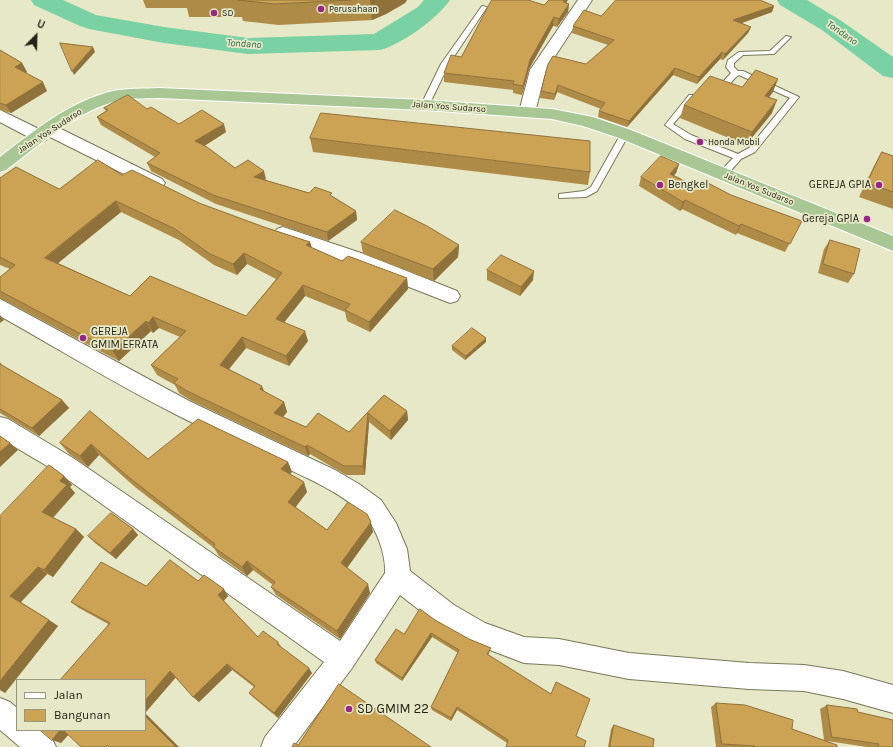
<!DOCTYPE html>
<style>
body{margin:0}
#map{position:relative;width:893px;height:747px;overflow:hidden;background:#e7e8c7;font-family:Karla,sans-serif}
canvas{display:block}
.legend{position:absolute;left:16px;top:679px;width:130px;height:52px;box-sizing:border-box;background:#e7e8c7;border:1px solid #989980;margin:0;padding:5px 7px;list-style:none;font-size:12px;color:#222216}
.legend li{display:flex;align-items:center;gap:8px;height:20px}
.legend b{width:20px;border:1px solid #989980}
.north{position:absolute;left:16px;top:16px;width:40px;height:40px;-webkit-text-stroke:3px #e7e8c7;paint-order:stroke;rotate:23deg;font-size:11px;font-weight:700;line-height:16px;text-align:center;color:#222216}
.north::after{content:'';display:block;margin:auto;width:14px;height:18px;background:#222216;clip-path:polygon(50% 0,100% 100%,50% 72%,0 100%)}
</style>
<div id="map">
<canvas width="893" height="747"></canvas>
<ul class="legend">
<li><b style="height:5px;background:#fff"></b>Jalan</li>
<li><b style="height:11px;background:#cca254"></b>Bangunan</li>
</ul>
<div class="north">U</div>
</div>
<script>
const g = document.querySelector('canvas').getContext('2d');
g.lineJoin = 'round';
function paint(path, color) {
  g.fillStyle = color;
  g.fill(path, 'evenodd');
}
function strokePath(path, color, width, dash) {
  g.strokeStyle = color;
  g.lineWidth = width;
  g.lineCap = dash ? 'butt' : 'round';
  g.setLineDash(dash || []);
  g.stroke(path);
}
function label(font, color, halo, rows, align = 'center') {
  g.font = font + ' Karla,sans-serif';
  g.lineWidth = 3.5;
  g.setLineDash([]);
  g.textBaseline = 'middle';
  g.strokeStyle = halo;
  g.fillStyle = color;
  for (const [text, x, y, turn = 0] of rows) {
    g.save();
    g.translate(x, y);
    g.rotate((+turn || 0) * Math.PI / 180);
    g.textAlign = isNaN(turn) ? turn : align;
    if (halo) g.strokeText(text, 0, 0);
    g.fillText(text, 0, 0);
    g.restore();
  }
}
paint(new Path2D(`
 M31 0H63L96 15 164 27 248 38 374 34 418 7 424 0H450C438 18 401 45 380 50L248 54 164 43 89 29 80 26 34 5Z
 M777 0H807L840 20 893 57V78L883 76 822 30 780 5Z`), '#79d1a4');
const service = new Path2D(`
 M482 6 487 7 449 64 429 105 425 107H422L421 105 441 64Z
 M786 36 791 37 774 54 743 55 734 63V67L738 71H743L799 97 755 152 741 159 726 176H720V172L733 158 685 139 665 125 689 95H695V99L673 124 691 135 738 154 749 148 790 98 739 75 736 77 725 89H716L712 87 720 85 731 73 726 67 728 60 739 52 770 51Z
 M622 132H628L629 134 597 191 586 197 559 198V194L584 191 591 187Z`);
const minor = new Path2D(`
 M578 0H592L546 70 535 112 533 115 527 117 521 115 519 112 530 70Z
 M0 110 41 130 43 126 49 125 55 126 162 179 165 183 162 187 156 189 150 187 48 136 46 140 40 141 34 140 0 122Z
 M283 227 364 254 457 291 460 296 457 301 450 303 350 264 277 239 274 234 277 229Z
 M0 299 191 402 335 470 359 484 381 500 396 523 407 549 410 571 454 605 485 623 524 637 559 639 629 653 749 663 804 665 843 671 893 685V713L843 699 804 691 749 689 629 679 559 665 524 663 469 642 436 623 400 595 352 668 293 747H261L265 737 324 662 57 472 0 438V417L8 419 73 458 340 641 385 573C386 555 377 529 364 515 342 493 311 480 284 467 248 450 212 433 177 415 117 385 59 349 0 316Z
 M0 698 10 702 17 708V730C37 730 47 726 56 747H20L0 730Z`);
const trunk = new Path2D(`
 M159 88 425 100 552 109 593 117 631 130 893 236V251L619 138 583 126 552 119 425 110 159 98C144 99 127 97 113 102 73 114 39 145 6 170L0 172V157C34 131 70 101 113 91 128 88 144 89 159 88Z`);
strokePath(service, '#79785b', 2);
strokePath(minor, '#79785b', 2);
strokePath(trunk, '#fff', 2);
paint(service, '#fff');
paint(minor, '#fff');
paint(trunk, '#a8c794');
paint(new Path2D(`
 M143 0H407L405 3 386 14 372 20 279 25 243 21 242 17H189L187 8H146Z
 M566 3 569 4 568 12 557 27 553 26 529 69 522 95 513 93V90L444 82V73L544 5Z
 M774 6 772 12 741 23 751 27 748 33 723 60 720 59 697 84 673 75 627 127 598 117 599 111 601 109 557 92 554 100 540 98 541 91 586 64 608 45 572 33 573 26 601 16Z
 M0 50 22 63 27 72 25 73 47 91 11 113 0 110Z
 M742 87 773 92 769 97 772 113 746 145 680 118 684 105Z
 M104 108 147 109 179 124 226 132 204 146 235 168 266 179 265 180 309 193 333 197 356 211 357 220 328 241 216 204 151 171 147 163 155 157 101 125 97 117 106 111Z
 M310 138 590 172 588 185 313 152Z
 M882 152 893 156V209L859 197 874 166Z
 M679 164 676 173 674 175 702 190 731 195 802 221 785 252 737 233 736 235 682 209 680 211 639 186 641 177Z
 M122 175 264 227 310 242 312 248 342 261 407 278 408 289 370 332 347 321 345 312 305 296 284 322 308 341 289 366 246 348 229 369 264 392 284 402 287 412 283 417 306 427 349 432 384 395 407 411 408 420 391 440 369 422 365 475H346L310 454 308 456 192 401 179 393 175 385 157 375 151 365 180 337 159 328 153 333 151 331 119 361 0 298V277L10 269 0 265V178L59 189ZM121 212 179 240 214 265 237 275 247 264 276 279 246 316 130 296 58 263Z
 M830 240 854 274 848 283 818 273 824 249Z
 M361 242 459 245 458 257 434 281 363 254Z
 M487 270 533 280 520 296 487 280Z
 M486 342 465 360 452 350V346Z
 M0 362 3 366 62 400 69 408 39 436 0 413Z
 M90 411 148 459 288 462 292 472 290 474 307 492 295 507 327 530 373 532 347 568 370 593 340 639 276 595 271 587 273 585 253 570 247 576 228 562 219 556 214 548 135 487 99 455 88 467 69 454 60 443Z
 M64 476 72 485 70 487 75 493 53 518 76 529 84 537 53 577 47 574 21 602 58 626 5 693 0 516Z
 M133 529 138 535 116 559 95 543 88 536Z
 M198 581 228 596 224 601 258 637 278 642 282 648 312 673 278 718 254 698 249 693 254 687 232 670 199 702 176 677 145 713 68 735 61 743 108 624 79 608 71 602 146 586Z
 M435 620 490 652 488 655 551 694 556 682 590 699 507 743 457 710 451 721 432 710 431 707 458 653 432 637 402 681 376 663 375 660 404 634Z
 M716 703 824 740 820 709 827 705 858 712 893 747H867L827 741 837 747H716L711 707Z
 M614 725 653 747H608L611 729Z`), '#af8b48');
paint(new Path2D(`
 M370 0H407L405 3 386 14 372 20Z
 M564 0H568L562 11 563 2Z
 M569 4 568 12 557 27 559 19Z
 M774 6 772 12 731 27 733 20Z
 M554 17 553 26 529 69 522 95 523 86 530 60Z
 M751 27 748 33 723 60 725 54Z
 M93 47 95 52 74 75 72 71Z
 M722 52 720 59 697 84 699 77Z
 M22 63 27 72 19 76 15 67Z
 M675 68 673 75 627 127 629 121Z
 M778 79 773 92 760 109 765 96Z
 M43 82 47 91 11 113 6 105Z
 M558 85 557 92 554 100 555 94Z
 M777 100 772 113 746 145 752 132Z
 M224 124 226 132 198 150 195 141Z
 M679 164 676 173 668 182 670 174Z
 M264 171 266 179 257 185 254 177Z
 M685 200 682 209 680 211 683 202Z
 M116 201 121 212 52 268 45 258Z
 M356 211 357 220 328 241 327 232Z
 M741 224 737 233 736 235 739 226Z
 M310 242 313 252 306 245Z
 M459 245 458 257 434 281 433 269Z
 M244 253 247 264 237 275 233 264Z
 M534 271 533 280 520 296 521 287Z
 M407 278 408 289 370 332 369 322Z
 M303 285 305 296 279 329 276 319Z
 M0 315 4 320 0 323Z
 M153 317 159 328 153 333 148 323Z
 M146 321 151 331 119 361 113 351Z
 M305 331 308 341 289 366 286 356Z
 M242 337 246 348 224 375 220 365Z
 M486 338V342L465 360 466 356Z
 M262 386 266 396 260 389Z
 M62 400 69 408 39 436 32 428Z
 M284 402 287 412 278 423 274 413Z
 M407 411 408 420 391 440 390 431Z
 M368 413 369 422 365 475 363 466Z
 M10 443 18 450 0 467V452Z
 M91 444 99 455 88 467 80 456Z
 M307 445 310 454 308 456 305 447Z
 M288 462 292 472 285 479 281 469Z
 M64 476 72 485 70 487 75 493 50 520 42 512 60 481Z
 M304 482 307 492 292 512 288 502Z
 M371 522 373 532 344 572 341 563Z
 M76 529 84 537 53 577 44 570Z
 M133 529 138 535 116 559 110 553Z
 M247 561 253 570 247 576 242 567Z
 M38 567 47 574 20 603 10 596Z
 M368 584 370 593 340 639 337 631Z
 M224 589 228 596 223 601 218 595Z
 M49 620 58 626 5 693 0 690V681Z
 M431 633 432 637 402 681V678Z
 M227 664 232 670 199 702 193 697Z
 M309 668 312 673 278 718 274 713Z
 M170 671 177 676 145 713 179 747H176L145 716V701Z
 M457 707V710L451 721V718Z
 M60 730H64L70 733 61 743 52 740Z`), '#8f713b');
const building = new Path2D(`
 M238 0H351L275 4Z
 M492 0H528L544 5 549 0H564L563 2 569 4 559 19 554 17 530 60 523 86 513 84 514 81 444 73 451 55 461 57Z
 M616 0H760L774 6 733 20 751 27 725 54 722 52 699 77 675 68 629 121 599 111 605 103 558 85 555 94 541 91 548 64 553 56 586 64 614 40 573 26 584 10 601 16Z
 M60 43 93 47 72 71Z
 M0 50 22 63 15 67 43 82 6 105 0 103Z
 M756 70 778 79 765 96 777 100 752 132 684 105 710 76 742 87Z
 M128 95 147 109 151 107 179 124 202 110 224 124 195 141 207 147 235 168 248 160 264 171 254 177 309 193 315 187 332 193 330 195 356 211 327 232 213 195 147 163 160 153 97 117 108 110 104 108Z
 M321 113 590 141V172L310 138Z
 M882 152 893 156V192L867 183Z
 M661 156 679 164 670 174 702 190 708 183 731 195 802 221 790 244 741 224 739 226 685 200 683 202 641 177Z
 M98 160 122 175 132 170 199 203 264 227 310 242 306 245 342 261 348 256 407 278 369 322 345 310 350 304 303 285 276 319 305 331 286 356 242 337 220 365 262 386 260 389 284 402 274 413 306 427 318 413 349 432 384 395 407 411 390 431 368 413 363 466H344L307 445 305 447 187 391 174 383 178 379 151 365 186 331 153 317 148 323 146 321 113 351 0 291V277L15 265 0 257V178L16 167 59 189ZM116 201 175 229 210 254 233 264 244 253 282 273 246 316 150 276 130 296 45 258Z
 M395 210 427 226 459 245 433 269 361 242Z
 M830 240 860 249 854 274 823 264Z
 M501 255 534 271 521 287 487 270Z
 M472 328 486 338 466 356 452 346Z
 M0 364 62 400 32 428 0 409Z
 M90 411 148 459 198 419 288 462 281 469 304 482 288 502 327 530 348 502 367 514 371 522 341 563 368 584 337 631 271 587 275 582 247 561 242 567 222 553 213 547 215 544 127 476 91 444 80 456 60 443Z
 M0 436 10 443 0 452Z
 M49 465 64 476 60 481 67 485 42 512 76 529 44 570 38 567 10 596 49 620 0 681V516Z
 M111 513 133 529 110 553 88 536Z
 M170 560 198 581 204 575 224 589 218 595 258 637 263 631 278 642 277 644 309 668 274 713 249 693 255 686 227 664 193 697 170 671 145 701V680H60L110 623 71 602 101 562 146 586Z
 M420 609 435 620 469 639 491 648 487 654 551 694 556 682 590 699 576 736 586 741 584 747H506L508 740 457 707 451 718 431 707 459 650 431 633 402 678 375 660 396 629 404 634Z
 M339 684 431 747H292L294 743 298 745Z
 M716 703 745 705 793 720 792 729 837 745V747H754L755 746 722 744Z
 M827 705 857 709 858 712 893 720V747H878L879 744 832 737Z
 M145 716 176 747H109L107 745 106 747H81L63 730H145Z
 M614 725 654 739 653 747H610Z
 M40 730H60L52 740Z`);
paint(building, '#cca254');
strokePath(building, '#8f713b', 1);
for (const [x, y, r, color] of [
 [321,9,4,"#982685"],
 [214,13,4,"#982685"],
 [700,142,4,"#982685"],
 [660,185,4,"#982685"],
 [879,185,4,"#982685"],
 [867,219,4,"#982685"],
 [83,338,4,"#982685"],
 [349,709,4,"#982685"]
]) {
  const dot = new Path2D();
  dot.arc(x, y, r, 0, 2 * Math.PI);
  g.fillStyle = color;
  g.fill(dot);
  strokePath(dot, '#e7e8c7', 1.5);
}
label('9px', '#222216', '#e7e8c7', [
 ["Perusahaan",329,9],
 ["SD",222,13],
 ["Honda Mobil",708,142]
], 'left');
label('9px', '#222216', '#e7e8c7', [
 ["Jalan Yos Sudarso",449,107,4],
 ["Jalan Yos Sudarso",50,131,-33],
 ["Jalan Yos Sudarso",759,189,22]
]);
label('italic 10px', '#236446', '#e7e8c7', [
 ["Tondano",842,33,35],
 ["Tondano",244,44,4]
]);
label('11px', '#222216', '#e7e8c7', [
 ["Bengkel",668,185],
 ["GEREJA GPIA",871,185,"right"],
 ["Gereja GPIA",859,219,"right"],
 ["GEREJA",91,332],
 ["GMIM EFRATA",91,345]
], 'left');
label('13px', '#222216', '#e7e8c7', [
 ["SD GMIM 22",357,709]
], 'left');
</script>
